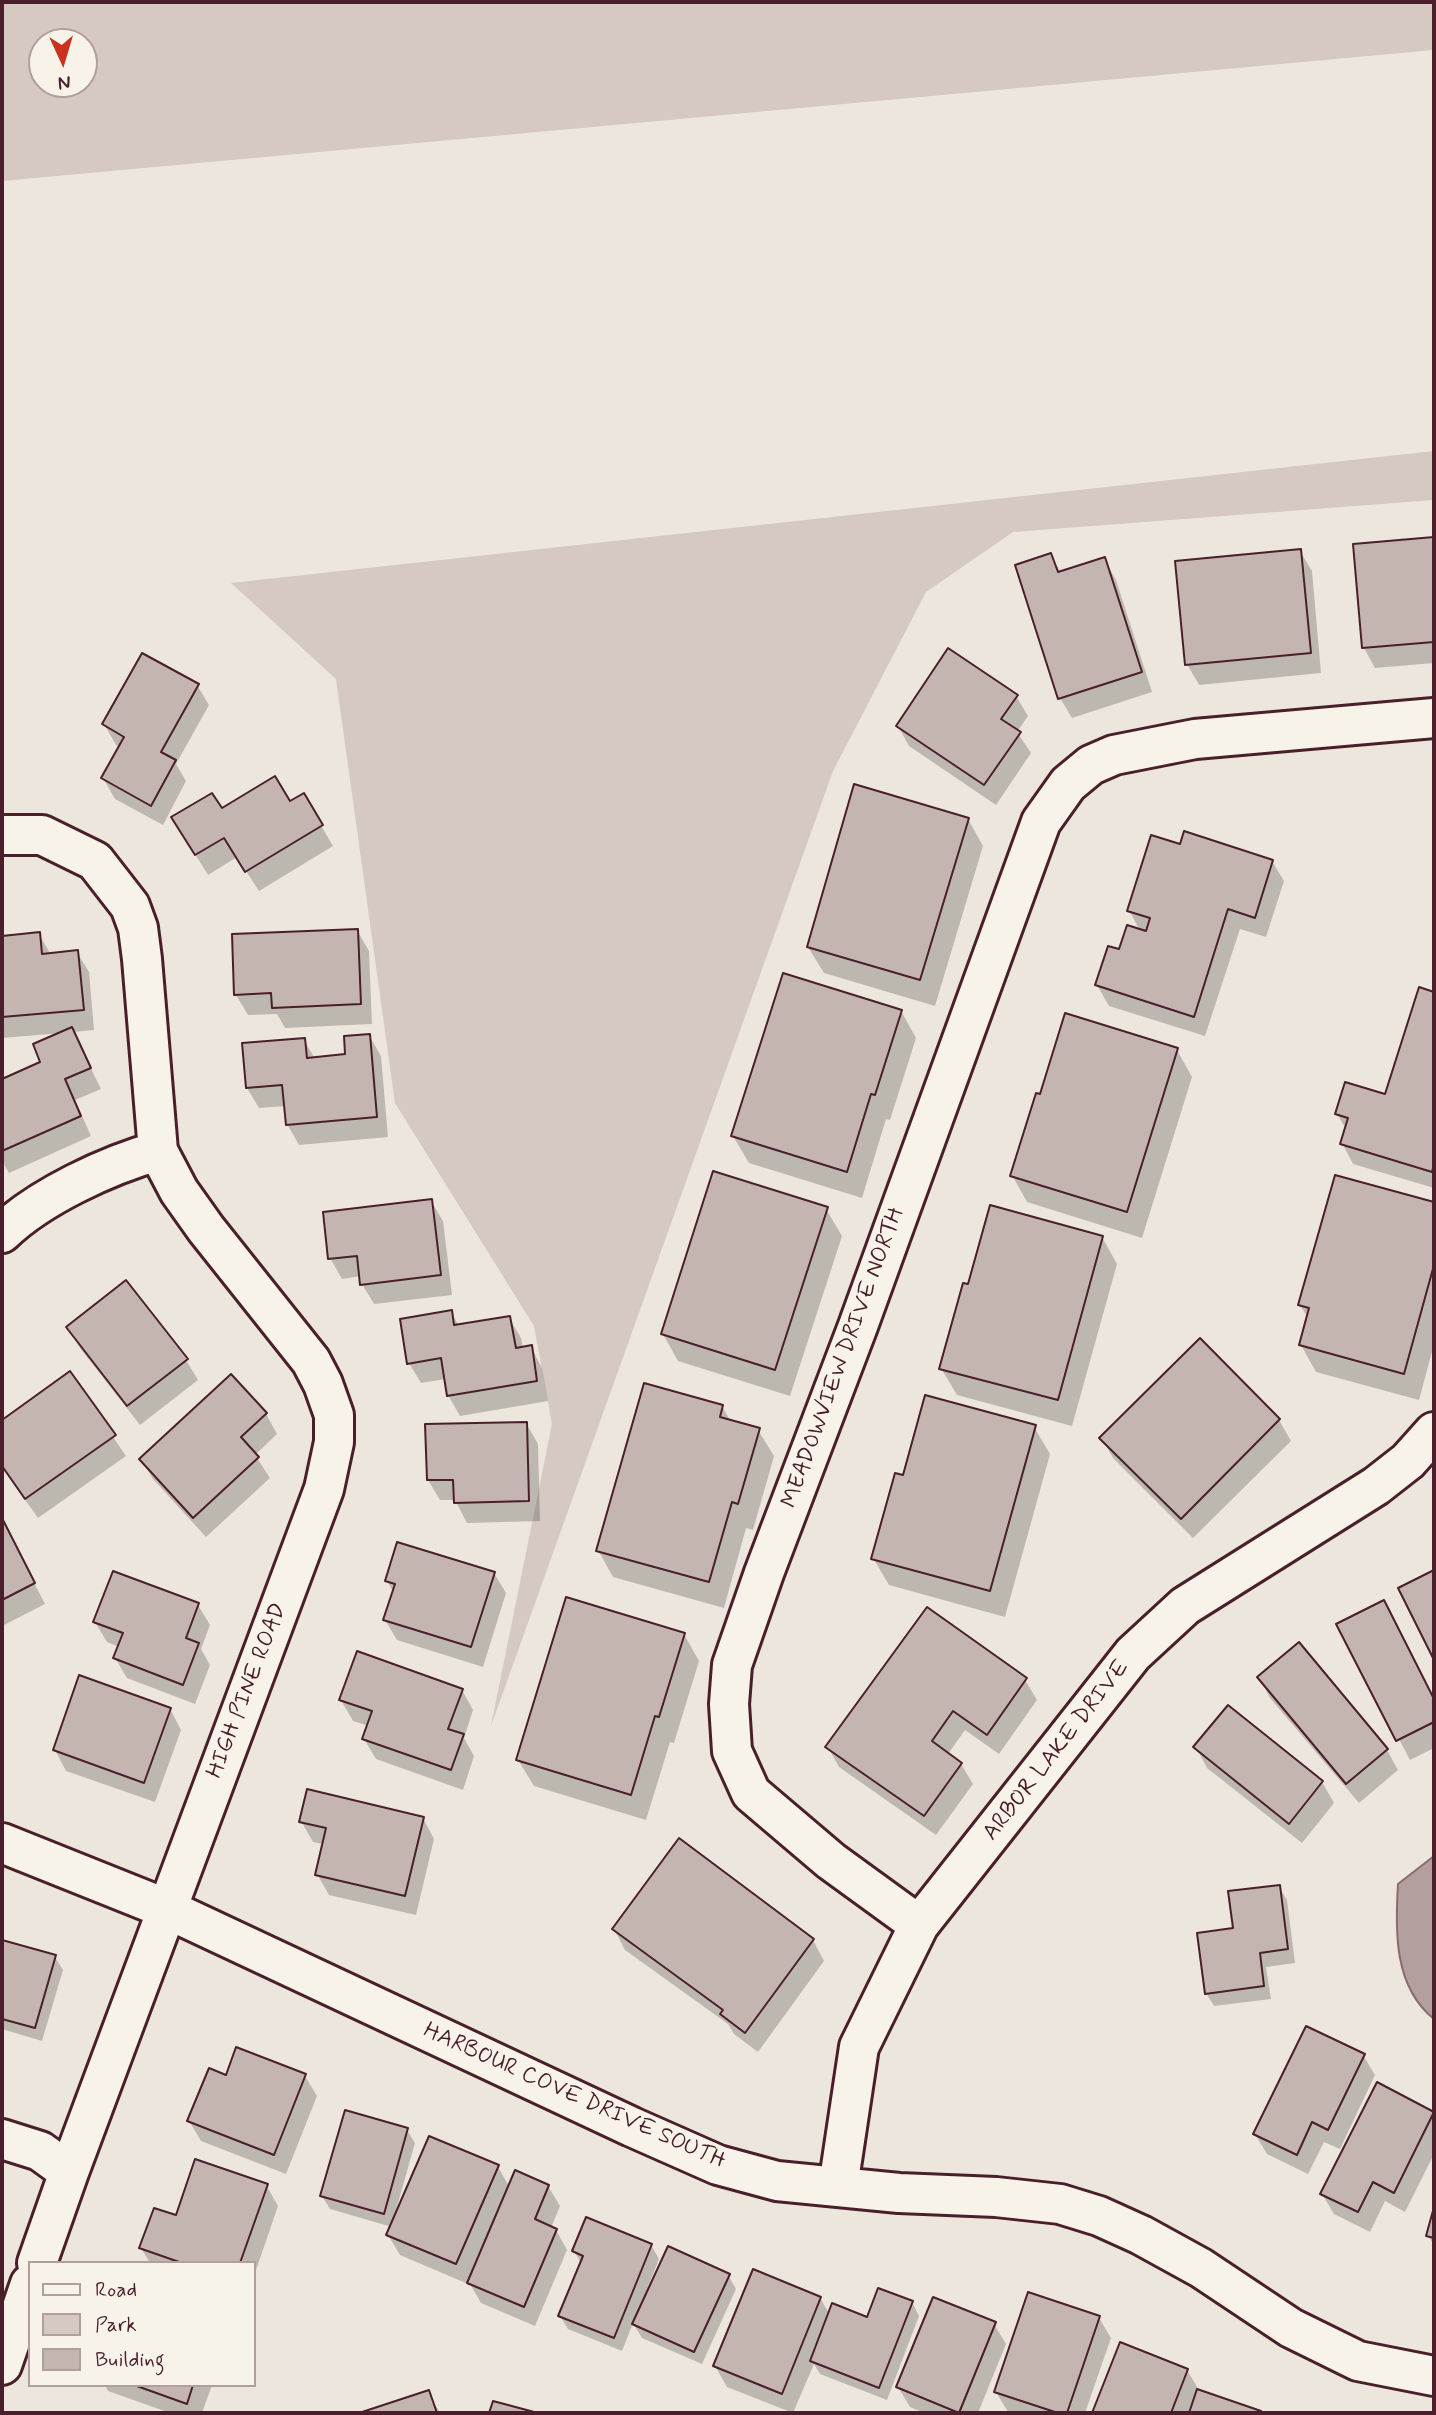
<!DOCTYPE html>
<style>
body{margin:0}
#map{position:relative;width:1436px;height:2415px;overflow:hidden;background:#ece6dd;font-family:Mynerve,sans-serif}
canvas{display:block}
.frame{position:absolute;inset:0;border:4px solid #4a1f2b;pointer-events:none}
.legend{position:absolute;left:28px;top:2261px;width:228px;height:126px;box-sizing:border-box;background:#f7f3e8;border:2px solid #b29e9c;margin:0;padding:9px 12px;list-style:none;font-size:21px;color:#4a1f2b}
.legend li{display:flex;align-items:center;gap:14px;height:35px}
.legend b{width:35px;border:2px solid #b29e9c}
.north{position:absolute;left:28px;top:28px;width:70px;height:70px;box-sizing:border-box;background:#f7f3e8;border:2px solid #b29e9c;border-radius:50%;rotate:176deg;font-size:19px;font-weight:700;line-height:28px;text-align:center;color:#4a1f2b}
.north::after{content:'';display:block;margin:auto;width:24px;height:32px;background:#c8321e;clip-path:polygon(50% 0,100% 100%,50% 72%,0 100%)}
</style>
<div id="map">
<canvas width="1436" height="2415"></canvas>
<div class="frame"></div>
<ul class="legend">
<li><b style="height:9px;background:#f7f3e8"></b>Road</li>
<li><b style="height:19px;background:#d5c9c2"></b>Park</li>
<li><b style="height:19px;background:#c4b5b0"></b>Building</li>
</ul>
<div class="north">N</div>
</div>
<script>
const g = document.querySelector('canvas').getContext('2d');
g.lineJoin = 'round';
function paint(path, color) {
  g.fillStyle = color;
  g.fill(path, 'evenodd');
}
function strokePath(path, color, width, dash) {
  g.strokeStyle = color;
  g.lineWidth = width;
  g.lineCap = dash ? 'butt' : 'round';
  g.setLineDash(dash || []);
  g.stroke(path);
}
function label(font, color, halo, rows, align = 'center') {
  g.font = font + ' Mynerve,sans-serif';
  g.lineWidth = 6;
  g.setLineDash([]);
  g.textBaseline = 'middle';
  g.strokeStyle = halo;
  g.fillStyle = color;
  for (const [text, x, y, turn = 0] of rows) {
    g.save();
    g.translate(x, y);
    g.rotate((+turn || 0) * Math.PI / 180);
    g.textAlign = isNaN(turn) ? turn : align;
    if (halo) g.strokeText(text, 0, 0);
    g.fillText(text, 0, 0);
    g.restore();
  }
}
paint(new Path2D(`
 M2 2H1434V50L2 181ZM42 42H84V84H42Z
 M1434 451V500L1013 532 926 592 833 771 491 1726 552 1424 534 1326 395 1103 336 679 231 583Z`), '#d5c9c2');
const water = new Path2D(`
 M1434 1856V2019C1394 1987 1395 1932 1398 1884Z`);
paint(water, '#b39f9d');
strokePath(water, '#896c6f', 2);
paint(new Path2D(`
 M1434 539V663L1375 668 1364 648 1355 546Z
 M1300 551 1312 571 1321 673 1199 685 1187 664Z
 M1051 555 1061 573 1104 559 1116 580 1152 692 1072 718 1060 698Z
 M197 685 209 705 176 764 186 781 163 825 115 799 103 778 120 747 116 745 104 724Z
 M1016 696 1028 716 1017 732 1031 753 996 805 909 746 898 726Z
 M303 795 333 846 259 891 237 857 208 875 185 838 221 811 290 803Z
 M968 819 983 846 935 1006 824 973 808 947Z
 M1272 861 1284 881 1266 937 1240 929 1205 1036 1109 1006 1097 985 1121 952 1140 931 1129 910Z
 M357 930 369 951 372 1024 285 1028 277 1014 248 1015 236 995Z
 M39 934 51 955 77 952 89 972 94 1030 73 1032 101 1089 75 1100 91 1136 9 1173 2 1161V1081L43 1063 62 1033 2 1038V938Z
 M1420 989 1434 994V1188L1353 1164 1342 1143 1346 1129 1337 1114 1387 1096Z
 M901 1011 916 1038 890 1120 886 1119 862 1198 749 1163 733 1136Z
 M369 1035 381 1056 388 1137 299 1145 287 1124 286 1106 259 1108 247 1088 304 1040 315 1059 347 1056Z
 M1177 1050 1192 1077 1142 1238 1027 1202 1012 1175Z
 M1336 1177 1434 1204V1344L1419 1400 1316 1372 1301 1345 1308 1318 1300 1305Z
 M431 1201 443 1221 452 1295 374 1304 362 1284 361 1276 342 1279 330 1258Z
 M826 1209 842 1236 790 1396 678 1361 663 1334Z
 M1102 1237 1117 1264 1072 1426 957 1395 941 1368 969 1286Z
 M451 1312 459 1326 509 1318 521 1338 523 1348 531 1347 542 1368 548 1401 460 1416 448 1395 446 1379 421 1383 409 1363Z
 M68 1327 186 1360 198 1380 140 1425 80 1348Z
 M1200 1341 1279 1420 1291 1441 1193 1538 1113 1458 1102 1438Z
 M70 1374 126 1456 38 1518 2 1467V1422Z
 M722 1406 731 1422 758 1430 774 1456 753 1530 746 1528 724 1608 613 1577 598 1550Z
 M266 1414 277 1434 255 1455 270 1478 206 1537 153 1479 141 1459Z
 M526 1423 538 1444 540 1521 467 1523 455 1500H440L428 1480Z
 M1034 1427 1050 1454 1005 1617 889 1585 873 1558 904 1477Z
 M2 1521 45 1604 2 1626Z
 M494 1573 506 1593 483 1667 397 1640 385 1620 394 1593 387 1581Z
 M198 1605 210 1625 201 1649 210 1665 195 1704 127 1678 115 1658 119 1647 107 1642 95 1622Z
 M1395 1622 1434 1700V1748L1410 1760 1339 1624Z
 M684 1634 699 1661 674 1743 670 1742 646 1820 534 1786 518 1760Z
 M1259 1677 1387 1750 1398 1770 1359 1803 1270 1698Z
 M1025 1680 1037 1700 999 1754 965 1730 948 1754 961 1764 973 1784 936 1835 839 1767 828 1747Z
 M462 1690 473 1710 464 1738 474 1756 463 1790 376 1759 364 1739 369 1726 353 1721 341 1700Z
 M1228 1707 1322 1782 1334 1803 1302 1843 1207 1768 1196 1747Z
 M170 1709 181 1730 155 1802 66 1771 55 1750Z
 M423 1818 434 1839 416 1915 329 1895 317 1874 324 1844 313 1842 301 1821Z
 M1279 1887 1287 1900 1295 1963 1266 1967 1271 1999 1214 2006 1206 1993 1235 1930Z
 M614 1929 813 1940 824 1961 758 2052 734 2034 728 2024 625 1950Z
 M2 1942 55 1957 63 1970 42 2041 2 2029Z
 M1363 2055 1375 2075 1340 2149 1324 2142 1308 2174 1267 2154 1255 2134Z
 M305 2076 317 2096 286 2174 201 2141 189 2121 227 2077Z
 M1434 2112V2154L1405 2212 1385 2201 1370 2232 1334 2214 1322 2194Z
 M407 2130 415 2143 396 2210 498 2167 510 2188 548 2186 560 2206 551 2228 556 2230 567 2250 535 2326 481 2303 469 2282 468 2284 400 2255 388 2235 392 2227 330 2209 322 2196Z
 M266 2185 278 2206 254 2276V2263H150L141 2248 177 2217Z
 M1434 2213V2246L1428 2235Z
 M651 2245 659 2259 647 2289 728 2275 736 2289 702 2364 642 2338 633 2323 622 2351 568 2329 560 2316 581 2263 574 2251Z
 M820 2298 830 2315 868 2319 912 2302 919 2316 887 2400 820 2374 814 2364 793 2413 727 2387 715 2366Z
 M1099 2318 1111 2338 1085 2413 1008 2412 996 2392Z
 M994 2324 1006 2344 978 2413H924L910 2407 898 2387Z
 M1121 2345 1187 2370 1200 2392 1261 2413H1094Z
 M105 2385H212L202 2413H170L108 2391Z
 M428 2392 440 2413H365Z`), '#0003');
const building = new Path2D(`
 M1434 537V642L1362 648 1353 544Z
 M1301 549 1311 653 1185 665 1175 561Z
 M1051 553 1058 572 1105 557 1142 672 1058 699 1015 565Z
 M948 648 1018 695 1001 719 1021 732 984 785 896 726Z
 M142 653 199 684 161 752 176 760 151 806 101 778 124 737 102 724Z
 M275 776 290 801 304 793 323 825 245 872 224 838 195 855 171 817 212 793 222 808Z
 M854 784 969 818 920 980 807 947Z
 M1184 831 1273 860 1255 918 1228 909 1194 1017 1095 985 1108 946 1119 949 1127 925 1146 931 1150 918 1127 911 1151 835 1180 844Z
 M358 929 361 1004 272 1008 271 993 234 995 232 934Z
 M40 932 42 954 78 950 84 1010 2 1017V936Z
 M783 973 902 1010 875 1095 871 1094 847 1172 731 1136Z
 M1419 987 1434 992V1164L1432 1172 1340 1144 1348 1118 1335 1114 1345 1082 1385 1094Z
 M1065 1013 1178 1048 1127 1212 1010 1176 1036 1093 1040 1094Z
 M72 1027 91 1068 65 1079 81 1116 2 1151V1079L40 1062 33 1044Z
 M370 1034 377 1117 286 1125 282 1085 246 1088 242 1043 305 1038 307 1058 345 1054 344 1036Z
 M713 1171 828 1207 775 1370 661 1334Z
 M1335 1175 1434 1202V1265L1404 1374 1299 1345 1309 1308 1298 1305Z
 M432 1199 441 1275 360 1285 357 1256 328 1259 323 1212Z
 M990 1205 1103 1236 1058 1400 939 1369 963 1283 968 1284Z
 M126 1280 188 1359 127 1406 66 1327Z
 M452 1310 454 1325 510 1316 516 1348 532 1345 537 1381 447 1396 441 1358 407 1364 400 1319Z
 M1200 1338 1280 1419 1181 1519 1099 1438Z
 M70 1371 116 1435 25 1499 2 1466V1420Z
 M231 1374 267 1413 241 1437 259 1457 193 1518 139 1459Z
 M644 1383 723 1405 720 1417 760 1428 738 1504 732 1502 709 1582 596 1551Z
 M925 1395 1036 1425 990 1591 871 1559 895 1473 903 1475Z
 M527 1422 529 1501 454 1503 453 1480H427L425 1424Z
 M2 1518 35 1583 2 1600Z
 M397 1542 495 1572 471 1647 383 1620 395 1584 385 1581Z
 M1434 1570V1660L1398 1588Z
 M113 1571 199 1603 186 1638 199 1643 183 1685 113 1658 123 1633 93 1622Z
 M566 1597 685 1633 659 1717 655 1716 631 1795 516 1760Z
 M1384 1600 1434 1699V1722L1396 1741 1336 1624Z
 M927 1607 1027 1678 987 1735 953 1711 932 1741 962 1763 924 1816 825 1747Z
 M1299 1642 1388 1749 1346 1784 1257 1677Z
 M357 1651 463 1689 448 1729 464 1734 451 1770 362 1739 372 1711 339 1700Z
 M79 1675 171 1708 144 1783 53 1750Z
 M1228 1705 1323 1781 1289 1824 1193 1747Z
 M307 1789 424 1817 405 1896 315 1875 326 1828 299 1822Z
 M679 1838 814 1939 745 2033 720 2014 723 2010 612 1929Z
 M1280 1885 1288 1949 1260 1953 1264 1986 1205 1994 1197 1933 1233 1928 1228 1891Z
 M2 1940 56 1955 35 2028 2 2019Z
 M1306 2026 1365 2054 1328 2130 1312 2122 1297 2155 1253 2134Z
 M236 2047 306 2074 274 2155 187 2121 209 2068 226 2075Z
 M1377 2082 1434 2112 1394 2193 1373 2182 1358 2212 1320 2194Z
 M345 2110 408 2128 384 2214 320 2196Z
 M429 2136 499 2165 456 2264 386 2235Z
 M195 2159 268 2184 240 2263H182L139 2248 154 2208 176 2215Z
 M515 2170 549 2185 535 2219 557 2229 524 2307 467 2283Z
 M1434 2207V2238L1426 2236Z
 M586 2217 652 2244 614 2338 558 2316 583 2256 572 2251Z
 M668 2246 730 2274 694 2352 632 2324Z
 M753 2269 821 2297 782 2394 713 2366Z
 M878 2288 913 2301 879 2388 810 2361 832 2303 867 2317Z
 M1028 2292 1100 2316 1067 2413H1058L994 2392Z
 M933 2297 996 2322 959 2413 896 2387Z
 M1120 2342 1188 2369 1171 2413H1092Z
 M134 2385H193L187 2404Z
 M1197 2389 1261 2411V2413H1189Z
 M429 2390 437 2413H359Z
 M493 2401 538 2413H489Z`);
paint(building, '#c4b5b0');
strokePath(building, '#4a1f2b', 2);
const street = new Path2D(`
 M2 835H42L95 861 130 906 138 928 142 959 158 1151 179 1191 206 1229 311 1361 323 1384 334 1415V1442L324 1489 69 2172 37 2263
 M2 1233C39 1197 108 1165 158 1151
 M2 1843 167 1909 632 2127 718 2165 777 2181 899 2193 996 2197 1060 2204 1099 2216 1141 2235 1201 2268 1291 2328 1358 2361 1434 2376
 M919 1925 831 1861 751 1793 732 1751 729 1704 732 1665 764 1573 858 1326 1041 822 1068 784 1091 765 1114 755 1195 739 1434 718
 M2 2139 40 2151 69 2172
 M838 2187 859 2047 919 1925 1133 1654 1185 1606 1376 1486 1408 1461 1434 1432
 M2 2365 30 2284`);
strokePath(street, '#4a1f2b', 44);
strokePath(street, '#f7f3e8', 38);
label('23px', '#4a1f2b', '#f7f3e8', [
 ["MEADOWVIEW DRIVE NORTH",844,1358,-70],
 ["HIGH PINE ROAD",248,1691,-69],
 ["ARBOR LAKE DRIVE",1057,1751,-52],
 ["HARBOUR COVE DRIVE SOUTH",574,2097,24]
]);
</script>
